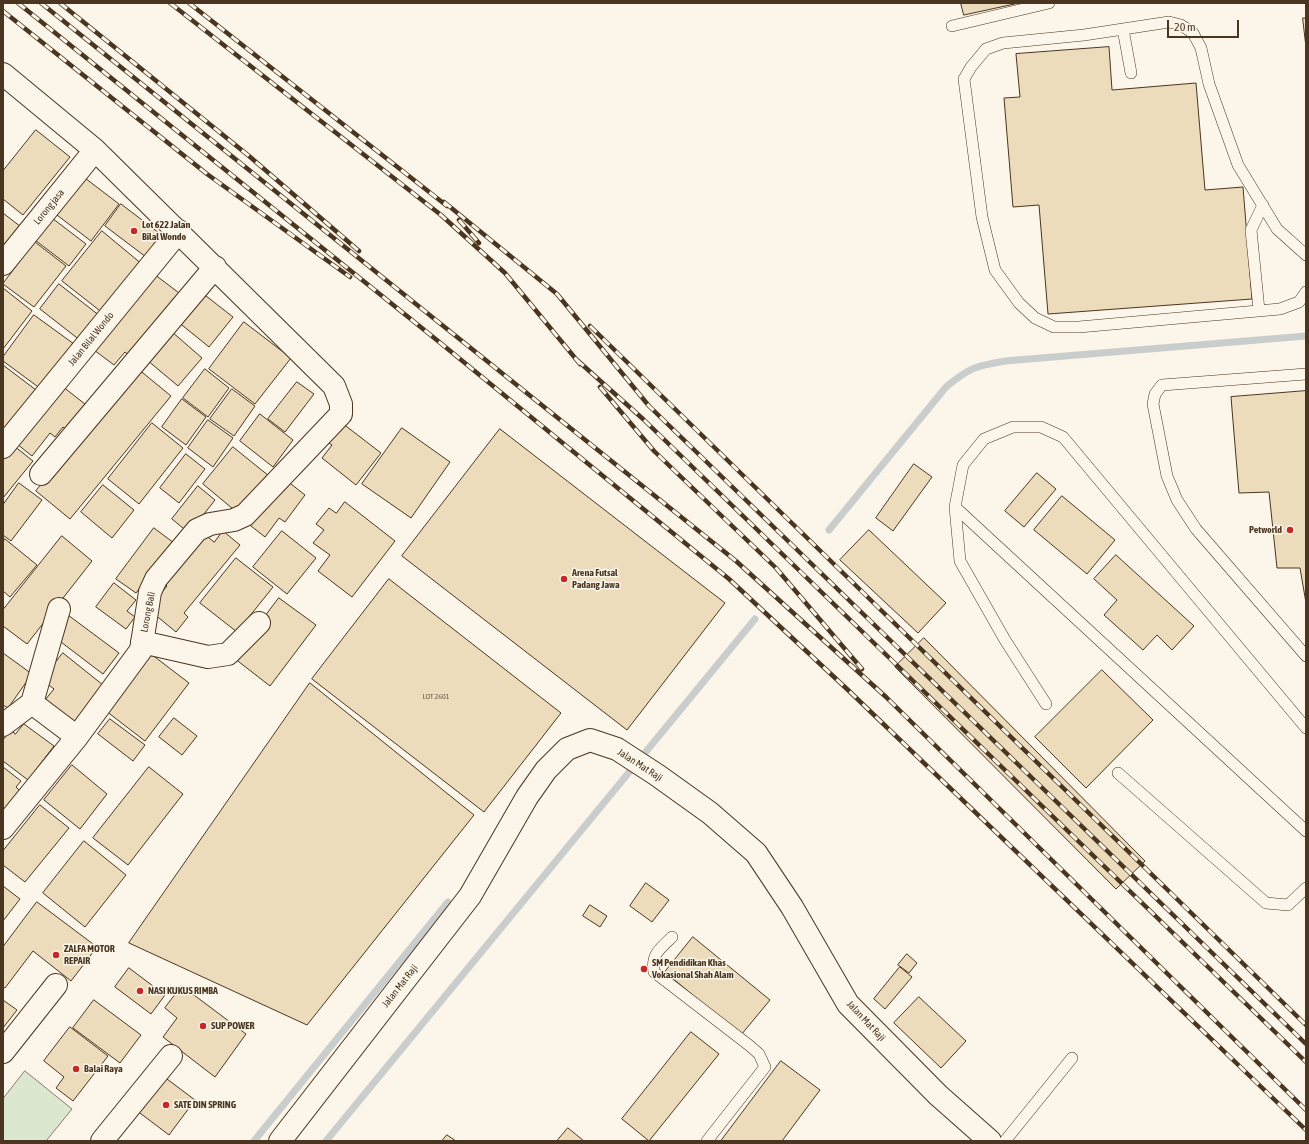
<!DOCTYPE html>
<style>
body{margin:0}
#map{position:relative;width:1309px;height:1144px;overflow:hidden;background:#fbf6e9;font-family:"Asap Condensed",sans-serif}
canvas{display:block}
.frame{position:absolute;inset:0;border:4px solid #4a3520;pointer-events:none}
.scale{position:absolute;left:1167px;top:20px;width:72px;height:18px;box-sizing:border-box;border:2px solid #4a3520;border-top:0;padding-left:5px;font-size:12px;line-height:14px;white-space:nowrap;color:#4a3520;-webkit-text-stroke:3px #fbf6e9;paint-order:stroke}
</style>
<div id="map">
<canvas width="1309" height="1144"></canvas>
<div class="frame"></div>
<div class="scale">20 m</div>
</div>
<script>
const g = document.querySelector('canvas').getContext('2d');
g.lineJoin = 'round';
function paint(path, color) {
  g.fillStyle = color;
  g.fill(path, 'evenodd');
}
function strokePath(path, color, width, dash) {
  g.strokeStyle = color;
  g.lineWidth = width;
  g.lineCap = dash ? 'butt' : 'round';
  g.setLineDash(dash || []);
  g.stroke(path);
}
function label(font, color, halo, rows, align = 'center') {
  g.font = font + ' "Asap Condensed",sans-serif';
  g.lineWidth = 3;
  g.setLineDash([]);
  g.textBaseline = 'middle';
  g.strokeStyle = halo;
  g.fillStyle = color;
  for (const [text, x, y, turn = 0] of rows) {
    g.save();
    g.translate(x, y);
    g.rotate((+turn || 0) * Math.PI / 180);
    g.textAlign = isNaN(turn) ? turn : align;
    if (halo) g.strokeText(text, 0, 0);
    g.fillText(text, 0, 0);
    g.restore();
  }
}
const green = new Path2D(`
 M25 1071 72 1109 46 1141H3V1099Z`);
paint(green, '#dce7d0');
strokePath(green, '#887966', 1);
strokePath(new Path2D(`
 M829 530 946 387C969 368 975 366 1005 361L1306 336
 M254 1141 448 902
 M326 1141 755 619`), '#c9cecd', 7);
const building = new Path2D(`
 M961 3H1019L964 15Z
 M1303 18H1306V47Z
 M1109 47 1112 90 1196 83 1205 190 1243 187 1252 299 1048 314 1039 205 1013 207 1004 98 1020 97 1016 54Z
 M36 130 70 157 23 215 3 199V171Z
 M81 175 119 204 91 241 53 212Z
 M121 204 163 236 146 257 105 226Z
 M3 213 21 227 3 250Z
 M48 215 86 244 69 266 31 237Z
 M102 231 143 265 104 314 62 281Z
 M35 242 66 266 34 307 3 284Z
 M154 274 183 296 134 359 125 352 114 365 94 350Z
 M59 284 100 316 81 341 40 309Z
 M3 288 32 311 3 349Z
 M201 292 233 317 209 347 177 321Z
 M34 315 74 344 41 389 3 361V357Z
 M244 322 291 358 255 404 209 369Z
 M171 331 202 358 178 386 147 360Z
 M3 365 36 390 3 433Z
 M137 368 171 396 70 519 36 491Z
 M205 369 229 388 208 417 183 398Z
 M297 382 314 394 285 432 268 419Z
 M62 386 90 408 71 433 63 427 55 437 50 433 32 456 17 444Z
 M232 389 255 406 234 436 210 419Z
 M1306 391V603L1300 568H1277L1269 492 1239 493 1231 397Z
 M182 399 206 417 186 445 162 427Z
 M260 414 293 440 273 467 240 441Z
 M208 420 233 438 213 467 188 448Z
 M152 423 183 448 139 504 108 479Z
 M342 423 381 453 356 485 322 458 332 445 327 442Z
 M402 428 450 462 411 518 362 484Z
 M500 429 725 603 627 730 402 556Z
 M14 446 33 461 3 498V459Z
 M233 447 269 476 239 514 203 484Z
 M186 454 205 469 179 503 160 488Z
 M914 464 932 477 893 531 876 518Z
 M1037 473 1056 489 1024 527 1005 511Z
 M286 480 305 495 285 522 279 518 265 537 251 526Z
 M19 483 42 500 11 541 3 535V505Z
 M103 485 134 510 112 538 81 512Z
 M198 486 215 500 189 533 172 519Z
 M1062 496 1115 540 1087 574 1034 530Z
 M345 502 395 541 352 597 318 571 330 555 313 543 324 530 316 524 329 508 336 513Z
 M154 528 174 543 136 593 116 579Z
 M869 530 946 603 918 633 840 560Z
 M223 531 240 545 184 613 188 617 176 632 148 609 167 586 164 583 204 534 214 542Z
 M282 531 316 558 287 594 253 567Z
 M62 536 92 561 27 644 3 626V610Z
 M5 539 37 565 10 597 3 591V542Z
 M1116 555 1194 626 1172 650 1157 635 1143 650 1104 615 1117 600 1094 579Z
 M236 558 273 587 237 632 200 603Z
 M389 579 561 713 484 812 312 679Z
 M114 583 136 600 127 611 135 617 126 629 96 607Z
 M279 598 316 625 270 686 234 658Z
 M68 615 119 653 103 674 53 636Z
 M924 638 1145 861 1116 889 895 667Z
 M3 653 32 674 8 708 3 705Z
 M63 653 103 685 74 722 45 700 54 689 42 680Z
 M151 654 189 683 145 741 106 711Z
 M1102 670 1153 720 1086 788 1035 737Z
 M310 683 474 815 307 1025 129 943Z
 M174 718 197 736 182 755 159 737Z
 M110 719 145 745 133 761 98 734Z
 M24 724 54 746 28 780 3 761V740L11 730 15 734Z
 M72 765 107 794 80 829 44 800Z
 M3 767 21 781 16 787 20 791 3 812Z
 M149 767 183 794 128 865 93 838Z
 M40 805 69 828 25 882 3 865V851Z
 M84 841 126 875 85 927 43 893Z
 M646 883 669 900 652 922 630 906Z
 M3 886 20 899 3 921Z
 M37 902 97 947 71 981 33 951 5 988 3 987V947Z
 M590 905 607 916 600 927 583 916Z
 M693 937 770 1000 741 1035 665 972Z
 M907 954 917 963 909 973 898 965Z
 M900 967 912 977 885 1009 874 999Z
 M129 968 165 995 151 1014 115 987Z
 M182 986 246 1034 215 1077 163 1037 177 1018 165 1008Z
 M919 997 966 1041 941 1068 894 1023Z
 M3 1000 17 1010 3 1028Z
 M94 1000 141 1035 120 1063 73 1028Z
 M70 1027 108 1056 73 1101 56 1088 64 1077 44 1061Z
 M691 1032 719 1054 649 1141 622 1119Z
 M781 1061 820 1090 782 1141H721Z
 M163 1076 195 1100 169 1135 136 1110Z
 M568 1128 584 1141H557Z
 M447 1135 456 1141H442Z`);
paint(building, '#ecdcbc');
strokePath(building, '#4a3520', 1);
const service = new Path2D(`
 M952 26 1049 3
 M1123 29 1131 73
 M1306 255 1277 229 1238 165 1209 84 1201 48 1193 33 1181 25 1169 22 1084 35 1003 43 986 49 971 67 964 79 982 217 995 270 1019 303 1035 318 1054 327H1079L1280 309 1299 302 1306 292
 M1259 310 1251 230 1263 205
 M1306 374 1162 385 1155 394 1153 404 1167 476 1177 500 1196 529 1306 656
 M955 507 1306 831
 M1046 704 1005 640 960 561 955 507 963 465 984 439 1013 427H1041L1063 437 1306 728
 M1118 773 1266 903 1288 905 1306 888
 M672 937C660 949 651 954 654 972L750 1046 759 1054 765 1067 707 1141
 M1005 1141 1072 1058`);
const minor = new Path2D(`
 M3 74 95 150 334 386 341 404V414L245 515 234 520 210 524 197 530 156 579 150 592 141 650 77 737 3 828
 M3 264 95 150
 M3 447 179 231
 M41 474 215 267
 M59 609 32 703 77 737
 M142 642 208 657 228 654 259 623
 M3 725 32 703
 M3 1052 56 985
 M102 1141 171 1056`);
const tertiary = new Path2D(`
 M280 1141 470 896 527 797 546 770 567 749 590 740 617 749 657 775 710 813 756 853 792 907 848 1004 938 1095 990 1141`);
strokePath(service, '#4a3520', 12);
strokePath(minor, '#4a3520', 24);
strokePath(tertiary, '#4a3520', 24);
strokePath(service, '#fbf6e9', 11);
strokePath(minor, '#fbf6e9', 22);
strokePath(tertiary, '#fbf6e9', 22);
const rail = new Path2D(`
 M18 3 438 341 729 579 848 690 1306 1130
 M41 3 736 561 886 697 1306 1110
 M60 3 249 156 359 251
 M170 3 441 215 505 273 580 364
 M189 3 447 206
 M3 11 207 174 350 277
 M444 202 557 294 649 406 1306 1044
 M459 220 479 243
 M590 326 1306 1025
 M577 360 643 419 1306 1062
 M600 387 654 451 776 568 862 669`);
strokePath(rail, '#4a3520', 4.5);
strokePath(rail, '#fbf6e9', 3, [9]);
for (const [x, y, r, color] of [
 [134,231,4,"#c62828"],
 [1290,530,4,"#c62828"],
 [564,579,4,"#c62828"],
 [56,955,4,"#c62828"],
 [644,969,4,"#c62828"],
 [140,991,4,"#c62828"],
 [203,1026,4,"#c62828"],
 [76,1069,4,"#c62828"],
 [166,1105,4,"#c62828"]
]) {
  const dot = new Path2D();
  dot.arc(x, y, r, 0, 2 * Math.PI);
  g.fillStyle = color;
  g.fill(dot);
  strokePath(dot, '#fbf6e9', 1.5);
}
label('8px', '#725f47', null, [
 ["LOT 2601",436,696]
]);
label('10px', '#4a3520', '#fbf6e9', [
 ["Lorong jasa",49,207,-51],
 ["Jalan Bilal Wondo",91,339,-51],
 ["Lorong Bali",148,612,-79],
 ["Jalan Mat Raji",640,765,33],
 ["Jalan Mat Raji",400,986,-52],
 ["Jalan Mat Raji",866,1021,47]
]);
label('bold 10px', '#4a3520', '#fbf6e9', [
 ["Lot 622 Jalan",142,225],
 ["Bilal Wondo",142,237],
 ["Petworld",1282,530,"right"],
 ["Arena Futsal",572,573],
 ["Padang Jawa",572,585],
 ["ZALFA MOTOR",64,949],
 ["REPAIR",64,961],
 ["SM Pendidikan Khas",652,963],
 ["Vokasional Shah Alam",652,975],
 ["NASI KUKUS RIMBA",148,991],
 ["SUP POWER",211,1026],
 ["Balai Raya",84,1069],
 ["SATE DIN SPRING",174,1105]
], 'left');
</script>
